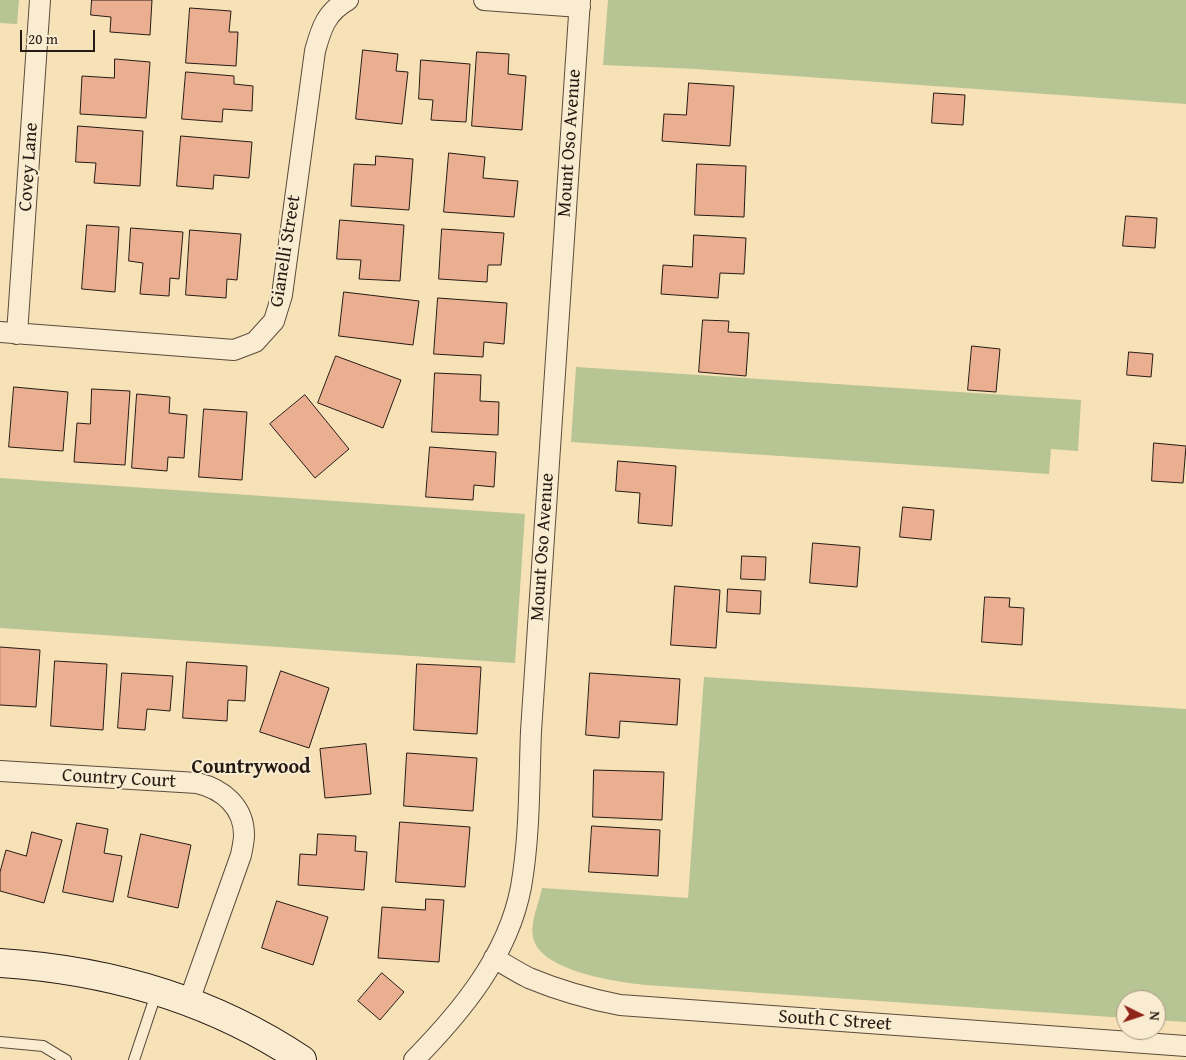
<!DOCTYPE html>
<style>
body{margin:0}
#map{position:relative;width:1186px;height:1060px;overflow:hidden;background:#f7e1b7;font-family:"Gentium Book Plus",serif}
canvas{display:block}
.north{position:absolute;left:1116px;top:990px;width:50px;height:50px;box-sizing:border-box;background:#faecd0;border:1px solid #a59885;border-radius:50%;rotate:94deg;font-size:14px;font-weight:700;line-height:20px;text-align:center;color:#261b14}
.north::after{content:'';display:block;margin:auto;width:18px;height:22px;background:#8f2418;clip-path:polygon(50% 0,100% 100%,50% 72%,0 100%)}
.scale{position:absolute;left:20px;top:30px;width:75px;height:22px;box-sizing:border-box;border:2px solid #261b14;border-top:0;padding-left:6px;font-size:15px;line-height:18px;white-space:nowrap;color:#261b14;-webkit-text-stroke:4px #faecd0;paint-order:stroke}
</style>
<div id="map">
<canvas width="1186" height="1060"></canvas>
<div class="north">N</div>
<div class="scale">20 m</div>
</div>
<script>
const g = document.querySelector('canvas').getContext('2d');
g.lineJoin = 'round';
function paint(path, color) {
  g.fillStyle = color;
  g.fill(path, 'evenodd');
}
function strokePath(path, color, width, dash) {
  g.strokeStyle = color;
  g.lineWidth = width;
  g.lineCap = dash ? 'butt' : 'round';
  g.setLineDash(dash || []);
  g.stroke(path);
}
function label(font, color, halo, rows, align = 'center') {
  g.font = font + ' "Gentium Book Plus",serif';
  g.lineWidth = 4;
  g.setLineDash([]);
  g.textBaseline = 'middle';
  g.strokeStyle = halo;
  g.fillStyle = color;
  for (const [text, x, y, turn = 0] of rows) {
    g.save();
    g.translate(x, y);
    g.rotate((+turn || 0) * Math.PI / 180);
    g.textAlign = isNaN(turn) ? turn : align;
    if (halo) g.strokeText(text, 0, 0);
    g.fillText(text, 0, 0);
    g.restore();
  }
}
paint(new Path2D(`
 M0 0H19L17 24 0 23Z
 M608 0H1186V104L696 69 603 65Z
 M576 367 1081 400 1078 451 1051 449 1049 474 571 442Z
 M0 478 525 514 515 663 0 628Z
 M704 677 1186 709V1022L1156 1020V1000H1126V1018L646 985C617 982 539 971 533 937 530 922 539 903 542 888L688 898Z`), '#b7c493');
const building = new Path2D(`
 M92 0H152L150 35 110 32 111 17 91 15Z
 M190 8 231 11 229 32H238L236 66 186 63Z
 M363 50 398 54 396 71 408 72 402 124 356 119Z
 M477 52 509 54 508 74 526 76 522 130 472 126Z
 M115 59 150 62 146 118 80 114 82 76 114 78Z
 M421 60 470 64 466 122 431 120 433 100 419 99Z
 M186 72 234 76V84L253 86 252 111 223 109 222 122 182 119Z
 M689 83 734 86 730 146 662 141 664 114 686 115Z
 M934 93 965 95 963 125 932 123Z
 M78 126 143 131 140 186 94 183 96 163 76 162Z
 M181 136 252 142 249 178 214 175 213 189 177 186Z
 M449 153 485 157 483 178 518 181 514 217 444 212Z
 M376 156 413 159 409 210 351 206 354 164 375 165Z
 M697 164 746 166 744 217 695 215Z
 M1126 216 1157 218 1155 248 1123 246Z
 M340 220 404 225 400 281 359 279 361 260 337 259Z
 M87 225 119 227 115 292 82 289Z
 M131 228 183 232 179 279 170 278 169 296 140 294 143 263 129 261Z
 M442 229 504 233 501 265H488L487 282 439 279Z
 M190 230 241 234 237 280 227 279 226 298 186 295Z
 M694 235 746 238 744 274 720 273 718 298 661 294 663 265 692 267Z
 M344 292 419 301 413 345 339 336Z
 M438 298 507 303 504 344 484 342 483 357 434 354Z
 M703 320 729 321 728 332 749 333 746 376 699 372Z
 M972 346 1000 349 996 392 968 390Z
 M1129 352 1153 354 1151 377 1127 375Z
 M336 356 401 380 383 428 318 403Z
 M435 373 481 375 480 401 499 402 498 435 432 432Z
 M14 387 68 392 63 451 9 447Z
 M92 389 130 391 125 465 74 462 77 423 90 424Z
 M137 394 170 397 169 413 187 415 184 458 168 457 167 471 132 468Z
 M305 395 349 449 315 478 270 424Z
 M204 409 247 412 242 480 199 477Z
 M1154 443 1186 446 1183 483 1152 481Z
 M430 447 496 452 494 487 474 485 473 500 426 497Z
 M618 461 676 466 672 526 638 523 640 493 616 491Z
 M903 507 934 510 931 540 900 537Z
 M813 543 860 547 857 587 810 583Z
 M742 556 766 557 765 580 741 579Z
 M675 586 720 590 716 648 671 645Z
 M728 589 761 591 760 614 727 612Z
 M985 597 1010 598 1009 607 1024 608 1022 645 982 642Z
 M0 647 40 650 36 707 0 705Z
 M55 661 107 664 103 730 51 726Z
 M187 662 247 666 245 701 228 700 227 721 183 718Z
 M417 664 481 667 477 734 414 730Z
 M281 671 329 688 309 748 260 732Z
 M122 673 173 676 170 711 147 709 145 730 118 728Z
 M590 673 680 679 677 725 620 721 619 738 586 735Z
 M366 744 371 794 325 798 320 749Z
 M407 753 477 758 473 811 404 806Z
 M594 770 664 772 662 820 593 817Z
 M400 822 470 827 465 887 396 882Z
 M77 823 108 829 104 853 122 856 113 902 63 892Z
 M592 826 660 830 658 876 589 872Z
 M32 832 62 840 44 903 0 891V872L6 850 26 856Z
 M141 834 191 845 178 908 128 897Z
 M318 834 356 836 355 851 367 852 364 890 298 885 300 854 316 855Z
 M426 899 444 900 439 962 378 958 382 907 425 910Z
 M277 901 328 917 313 965 262 948Z
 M382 973 404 992 380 1020 358 1001Z`);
paint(building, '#eaae91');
strokePath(building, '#261b14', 1);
const lane = new Path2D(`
 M0 1042 43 1046 66 1060
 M134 1060 157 991`);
const street = new Path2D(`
 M484 0 580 7
 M0 332 234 350 255 342 274 321 282 295 315 51C321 29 326 12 348 0
 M17 334 40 0
 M0 771 197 783C223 789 244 807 244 835 244 842 242 849 241 855L189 1001
 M494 958C506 965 517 972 529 978 558 990 589 999 620 1005L1186 1046
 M414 1060C461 1012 508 956 521 887 530 836 529 782 531 731L580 0`);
const secondary = new Path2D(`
 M0 963C109 970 211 999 302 1060`);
strokePath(lane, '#5a4c3d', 12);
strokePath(street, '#5a4c3d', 22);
strokePath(secondary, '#261b14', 30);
strokePath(lane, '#faecd0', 10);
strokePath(street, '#faecd0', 20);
strokePath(secondary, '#faecd0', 28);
label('19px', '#261b14', '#faecd0', [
 ["Mount Oso Avenue",570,143,-86],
 ["Covey Lane",29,167,-86],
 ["Gianelli Street",286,251,-81],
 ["Mount Oso Avenue",543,547,-86],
 ["Country Court",119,779,3],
 ["South C Street",835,1021,4]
]);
label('bold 20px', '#261b14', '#faecd0', [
 ["Countrywood",251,768]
]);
</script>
